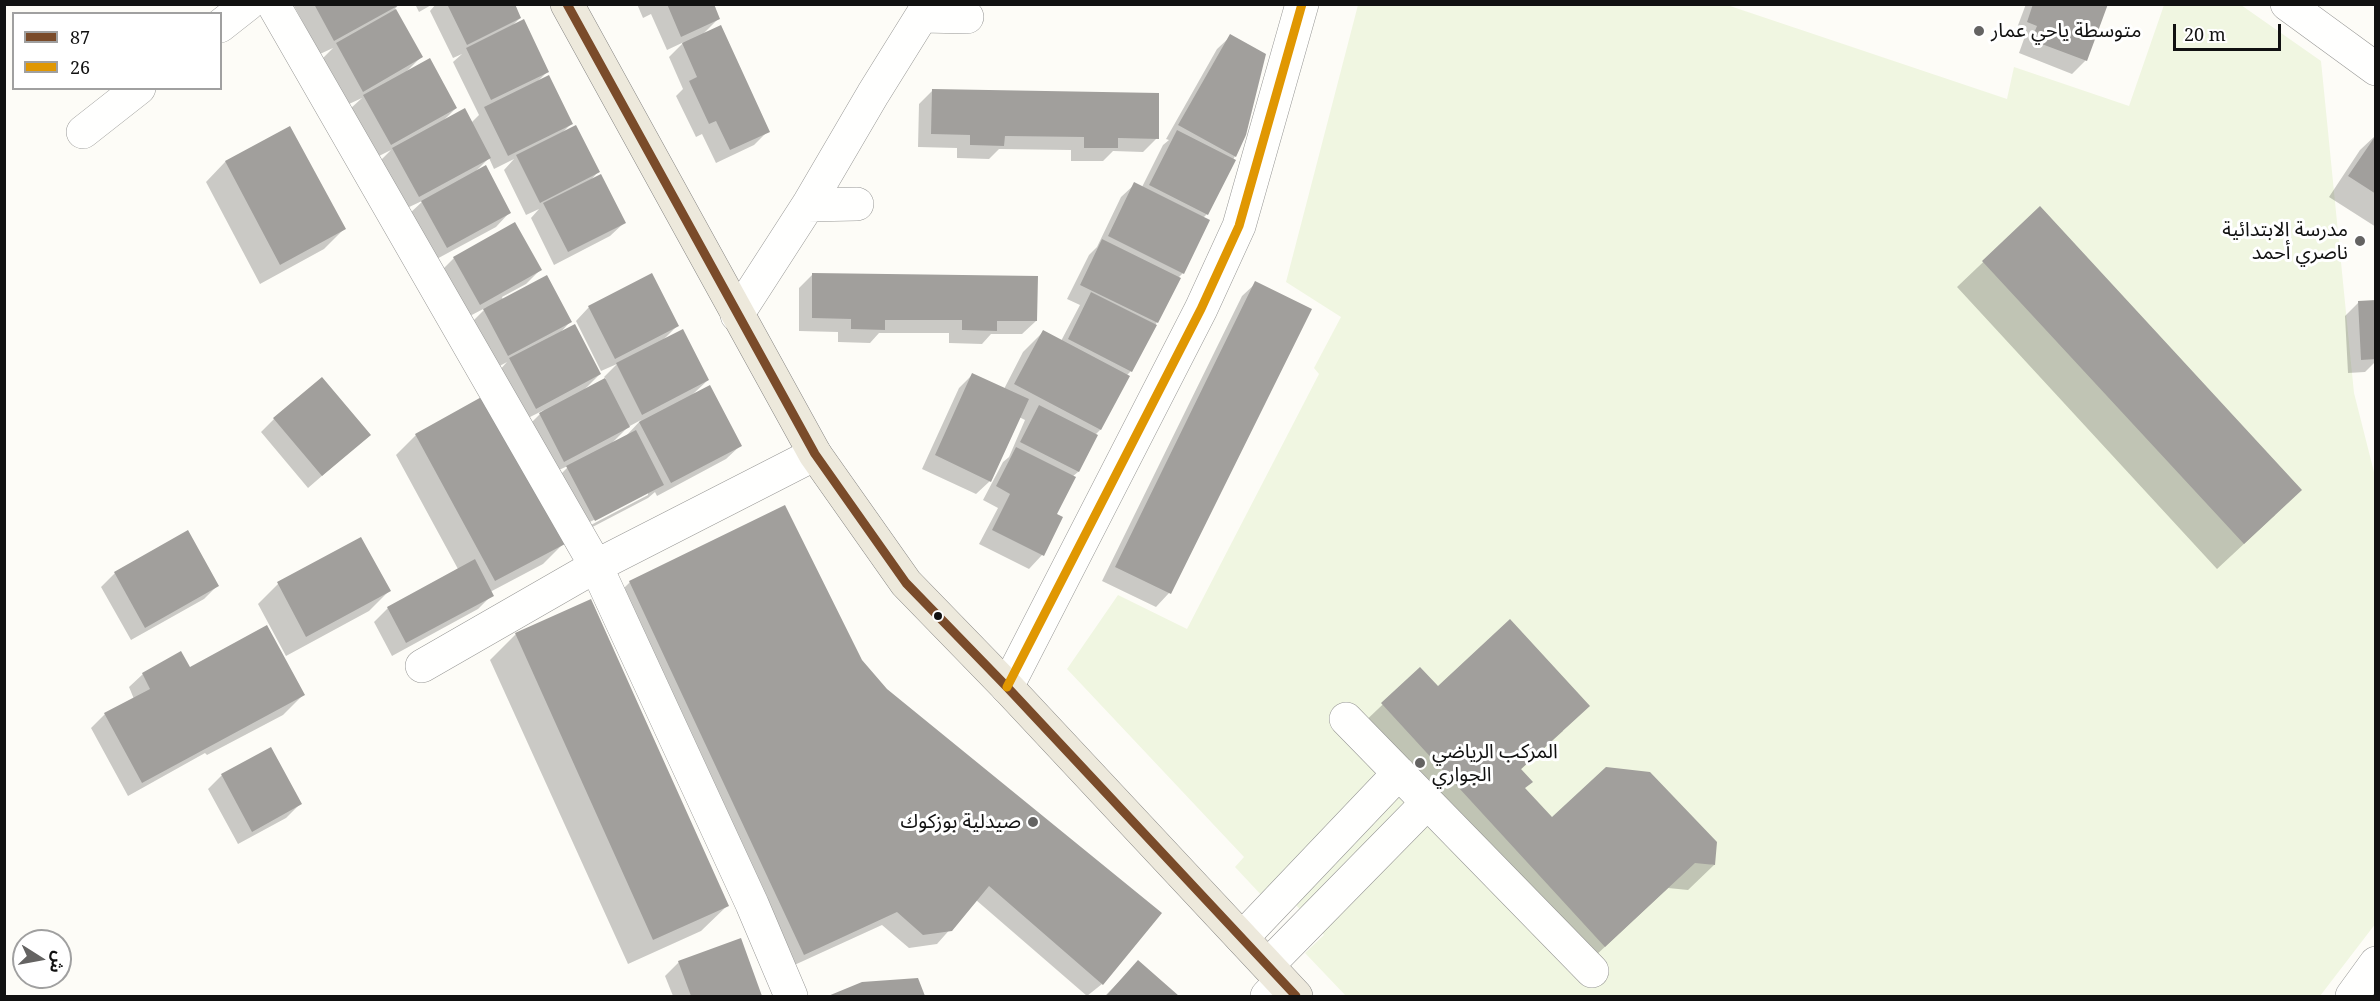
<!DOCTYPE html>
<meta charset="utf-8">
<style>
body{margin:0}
#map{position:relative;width:2380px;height:1001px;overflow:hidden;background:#fdfcf7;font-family:"Noto Serif","Noto Sans Arabic",serif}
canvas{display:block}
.frame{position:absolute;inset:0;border:6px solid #111;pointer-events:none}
.legend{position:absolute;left:12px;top:12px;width:210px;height:78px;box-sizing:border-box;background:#fff;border:2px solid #a0a0a0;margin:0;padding:8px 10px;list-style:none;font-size:18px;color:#111}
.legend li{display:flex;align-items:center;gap:12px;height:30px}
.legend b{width:30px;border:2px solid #a0a0a0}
.north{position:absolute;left:12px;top:929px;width:60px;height:60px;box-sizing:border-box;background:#fff;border:2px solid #a0a0a0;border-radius:50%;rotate:101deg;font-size:16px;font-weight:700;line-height:24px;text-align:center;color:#111}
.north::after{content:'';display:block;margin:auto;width:21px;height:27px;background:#646362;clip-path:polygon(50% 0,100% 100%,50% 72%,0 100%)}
.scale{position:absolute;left:2173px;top:24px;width:108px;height:27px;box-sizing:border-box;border:3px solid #111;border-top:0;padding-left:8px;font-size:18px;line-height:21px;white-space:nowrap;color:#111;-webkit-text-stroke:4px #fff;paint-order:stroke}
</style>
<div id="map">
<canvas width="2380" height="1001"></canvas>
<div class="frame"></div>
<ul class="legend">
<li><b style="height:8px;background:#7a4b2a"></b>87</li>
<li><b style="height:8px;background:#e09702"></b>26</li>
</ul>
<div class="north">ش</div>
<div class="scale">20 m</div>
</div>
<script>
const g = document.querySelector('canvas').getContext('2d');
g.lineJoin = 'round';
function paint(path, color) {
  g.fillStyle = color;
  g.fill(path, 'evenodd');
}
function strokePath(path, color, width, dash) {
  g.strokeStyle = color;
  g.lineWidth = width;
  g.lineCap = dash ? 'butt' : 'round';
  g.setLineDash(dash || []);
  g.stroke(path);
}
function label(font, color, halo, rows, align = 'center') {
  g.font = font + ' "Noto Serif","Noto Sans Arabic",serif';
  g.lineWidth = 6;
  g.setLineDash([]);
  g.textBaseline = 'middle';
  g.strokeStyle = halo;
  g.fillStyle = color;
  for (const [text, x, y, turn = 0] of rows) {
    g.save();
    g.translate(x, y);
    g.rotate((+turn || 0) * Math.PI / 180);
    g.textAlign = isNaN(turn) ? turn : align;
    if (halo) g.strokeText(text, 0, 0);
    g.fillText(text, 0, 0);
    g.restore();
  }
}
paint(new Path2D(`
 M1358 5H1727L2007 99 2014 67 2129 106 2164 5H2241L2321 61 2354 393 2375 476 2376 923 2320 996H1346L1305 953 1324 935 1278 886 1264 898 1235 867 1244 857 1067 669 1118 595 1187 629 1319 374 1314 368 1341 317 1286 282Z`), '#f0f6e1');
paint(new Path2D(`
 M293 4H399L395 9 421 57 407 71 456 108 443 121 471 123 479 115 453 62 462 54 453 58 430 11 436 4H513L520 18 511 27 547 72 538 81 572 123 562 133 598 172 590 181 624 223 610 236 554 265 531 218 539 209 526 215 504 170 514 159 494 169 489 158 474 173 509 213 496 227 433 261 408 215 424 200 405 209 379 162 391 150 377 157 350 109 362 98 349 104 323 58 333 48 320 54Z
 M415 4H433L419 12Z
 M637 4H712L718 19 703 34 768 131 754 145 716 163 702 134 696 137 676 96 683 89 669 57 684 42 667 50 651 14 643 18Z
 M2026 4H2107L2086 60 2072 74 2019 53 2024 39 2014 36Z
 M1231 36 1235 156 1207 214 1203 218 1183 273 1178 278 1157 322 1131 371 1126 376 1128 377 1100 430 1095 435 1096 436 1078 472 1072 477 1055 515 1061 518 1042 555 1029 569 979 544 998 508 983 500 1003 462 1009 457 1025 420 1019 417 990 481 976 494 922 469 959 388 972 375 1004 389 1023 352 1043 332 1061 341 1080 305 1067 299 1089 255 1097 247 1121 197 1135 184 1142 187 1163 145 1169 140 1166 139 1217 49Z
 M933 90 1157 138 1143 152 1113 151 1103 161H1071V150L999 149 989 159 957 158V148L918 147 919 104Z
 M289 128 344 229 324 249 260 284 206 182 225 162Z
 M2376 135V227L2329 197 2360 150Z
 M2040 208 2275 515 2217 569 1957 287Z
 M454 258 540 270 526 284 502 297 503 300 570 322 560 333 600 374 582 392 606 379 604 377 617 364 601 371 576 321 589 307 678 325 663 340 708 380 692 395 740 446 726 459 657 496 655 492 648 498 581 533 554 481 570 465 550 474 526 428 544 410 522 421 497 373 507 362 494 369 470 324 487 307 466 318 440 272ZM641 420 625 437 611 444 628 427ZM648 492V495L589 526 588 523Z
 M813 274 1036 321 1022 334H991L982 344 949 343V333H879L870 343 838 342V332L799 331V288Z
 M1256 283 1310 309 1169 593 1156 607 1102 581 1242 296Z
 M2376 302V361L2365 372 2348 373 2345 316 2358 303Z
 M274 419 369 435 308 488 261 432Z
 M416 435 563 544 543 564 490 592 492 595 478 609 392 656 374 622 388 608 458 569 396 455Z
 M361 539 389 591 369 611 286 656 258 604 278 584Z
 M115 573 217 586 204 599 131 640 101 587Z
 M630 582 860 661 1102 984 1087 996 976 900 937 944 909 948 882 925 790 967 616 596Z
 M516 634 727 906 701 931 628 964 490 660Z
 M1420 669 1438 688 1563 731 1520 770 1524 789 1552 819 1714 865 1688 890 1668 888 1579 971 1357 729Z
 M143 674 303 695 283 715 207 755 205 753 128 796 91 728 105 714 134 699 129 687Z
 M271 749 300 804 286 818 238 844 208 789 222 775Z
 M740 940 760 996H673L665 976 679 962Z
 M1138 962 1177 996H1105Z
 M917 980 924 996H832L863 983Z`), '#0003');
paint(new Path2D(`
 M314 4H401L334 41Z
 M447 4H515L521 18 467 45Z
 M667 4H714L720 19 681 37Z
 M2033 4H2108L2087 61 2031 40 2037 26 2027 22Z
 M396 9 423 57 363 92 336 43Z
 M524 19 549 72 491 100 466 48Z
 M721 25 770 132 730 150 716 121 709 124 689 81 697 77 682 43Z
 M1230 34 1266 54 1246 135 1236 157 1178 125Z
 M430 58 457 108 391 145 363 95Z
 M549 75 573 124 508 156 484 107Z
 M932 89 1159 93V139L1118 138V148H1084V137L1005 136 1004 146 970 145V135L931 134Z
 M465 108 491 158 419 197 392 148Z
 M576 125 600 172 540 203 516 155Z
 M290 126 346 229 280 265 225 161Z
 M1177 130 1236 160 1208 215 1149 185Z
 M2376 135V194L2348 176Z
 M486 165 511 213 447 248 421 201Z
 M601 174 626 223 568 252 543 203Z
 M1134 182 1210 220 1184 274 1108 236Z
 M2040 206 2302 490 2244 544 1982 261Z
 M515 222 542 270 480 305 453 257Z
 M1102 239 1181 278 1158 323 1080 285Z
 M652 273 679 326 615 359 588 306Z
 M812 273 1038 276 1037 321H997V331L962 330V320H885V330L851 329V319L812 318Z
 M547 275 572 322 508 356 483 309Z
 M1255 281 1312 309 1171 594 1115 567Z
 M1091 292 1157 325 1132 372 1068 339Z
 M2376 300V359L2361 360 2358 301Z
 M575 324 601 374 536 409 509 358Z
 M683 329 709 380 642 415 616 363Z
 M1043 330 1130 376 1101 430 1014 384Z
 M972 373 1029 399 991 482 935 455Z
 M322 377 371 435 322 476 273 418Z
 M605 378 630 427 564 462 539 413Z
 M710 385 742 446 671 483 639 422Z
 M485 395 565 544 495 581 415 434Z
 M1039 405 1098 435 1079 472 1020 442Z
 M636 430 664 485 595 521 566 466Z
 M1016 447 1076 477 1057 514 1063 517 1044 556 992 530 1010 494 996 486Z
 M785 505 862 660 887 689 1162 913 1103 985 989 886 952 931 923 935 897 912 804 955 629 581Z
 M188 530 219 586 145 628 114 572Z
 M361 537 391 591 306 637 277 582Z
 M475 559 494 596 406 643 387 607Z
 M591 599 729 906 653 940 515 633Z
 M1510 619 1590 706 1521 769 1533 782 1525 788 1552 817 1606 767 1650 772 1717 842 1715 865 1695 863 1605 947 1381 703 1420 667 1438 686Z
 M267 625 305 695 142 783 104 713 150 689 142 673 181 651 190 667Z
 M271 747 302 804 252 832 221 774Z
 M741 938 762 996H691L678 961Z
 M1138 960 1179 996H1106Z
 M918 978 925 996H828L862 982Z`), '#a19f9c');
const minor = new Path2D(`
 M273 4 596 566 752 904 791 996
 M2287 4 2376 69
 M923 16 967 17
 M220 26 248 4
 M83 132 139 88
 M808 205 857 204
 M737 315 808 205 873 94 929 4
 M422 666 596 566 815 454
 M1007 687 1201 309 1239 226 1302 4
 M1346 719 1592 971
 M1242 938 1399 773
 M1268 965 1427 803
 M1267 996 1281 981
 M2352 996 2376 963`);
const major = new Path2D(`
 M567 4 815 454 906 583 1007 687 1296 996`);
strokePath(minor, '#979795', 34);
strokePath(major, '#858482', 34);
strokePath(minor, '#fffffe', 33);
strokePath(major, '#ede9dc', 33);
strokePath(new Path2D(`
 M567 4 815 454 906 583 1007 687 1296 996`), '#7a4b2a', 9);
strokePath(new Path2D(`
 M1007 687 1201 309 1239 226 1302 4`), '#e09702', 9);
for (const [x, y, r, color] of [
 [1979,31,6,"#646362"],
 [2360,241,6,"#646362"],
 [938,616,5,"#111"],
 [1420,763,6,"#646362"],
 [1033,822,6,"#646362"]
]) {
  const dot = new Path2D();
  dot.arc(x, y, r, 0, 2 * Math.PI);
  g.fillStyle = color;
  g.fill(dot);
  strokePath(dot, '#fff', 2);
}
label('20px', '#111', '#fff', [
 ["متوسطة ياحي عمار",1991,31],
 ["مدرسة الابتدائية",2348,230,"right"],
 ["ناصري أحمد",2348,253,"right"],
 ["المركب الرياضي",1432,752],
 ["الجواري",1432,775],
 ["صيدلية بوزكوك",1021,822,"right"]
], 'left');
</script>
